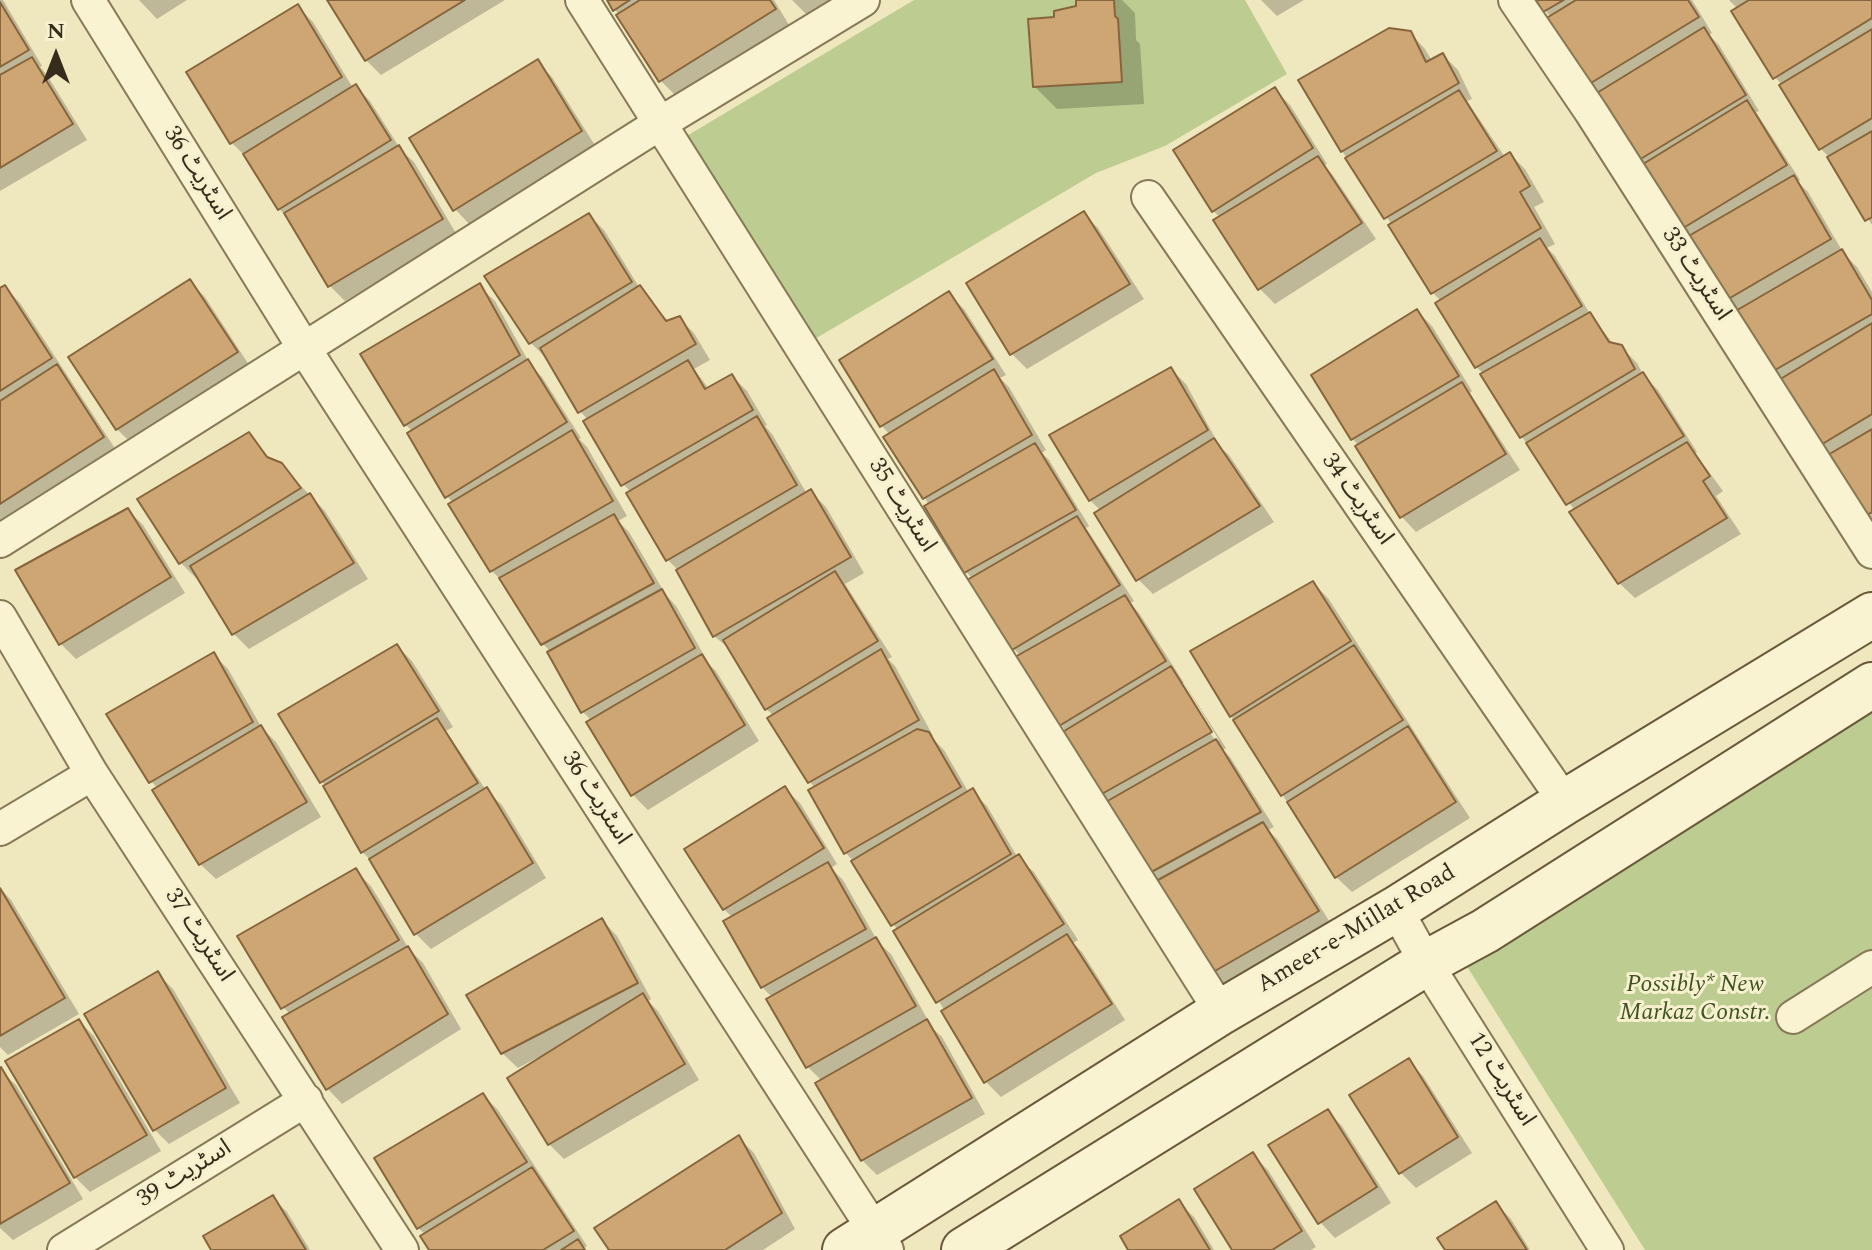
<!DOCTYPE html>
<meta charset="utf-8">
<style>
body{margin:0}
#map{position:relative;width:1872px;height:1250px;overflow:hidden;background:#efe7be;font-family:Spectral,serif}
canvas{display:block}
.north{position:absolute;left:16px;top:16px;width:80px;height:80px;-webkit-text-stroke:6px #f6f0ce;paint-order:stroke;rotate:0deg;font-size:22px;font-weight:700;line-height:32px;text-align:center;color:#362c1c}
.north::after{content:'';display:block;margin:auto;width:28px;height:36px;background:#362c1c;clip-path:polygon(50% 0,100% 100%,50% 72%,0 100%)}
</style>
<div id="map">
<canvas width="1872" height="1250"></canvas>
<div class="north">N</div>
</div>
<script>
const g = document.querySelector('canvas').getContext('2d');
g.lineJoin = 'round';
function paint(path, color) {
  g.fillStyle = color;
  g.fill(path, 'evenodd');
}
function strokePath(path, color, width, dash) {
  g.strokeStyle = color;
  g.lineWidth = width;
  g.lineCap = dash ? 'butt' : 'round';
  g.setLineDash(dash || []);
  g.stroke(path);
}
function label(font, color, halo, rows, align = 'center') {
  g.font = font + ' Spectral,"Noto Sans Arabic",serif';
  g.lineWidth = 6;
  g.setLineDash([]);
  g.textBaseline = 'middle';
  g.strokeStyle = halo;
  g.fillStyle = color;
  for (const [text, x, y, turn = 0] of rows) {
    g.save();
    g.translate(x, y);
    g.rotate((+turn || 0) * Math.PI / 180);
    g.textAlign = isNaN(turn) ? turn : align;
    if (halo) g.strokeText(text, 0, 0);
    g.fillText(text, 0, 0);
    g.restore();
  }
}
paint(new Path2D(`
 M914 0H1245L1287 74 1165 146 1096 173 813 340 680 140Z
 M1872 690V1250H1645L1451 941Z`), '#bdcd92');
paint(new Path2D(`
 M0 0H3L42 66 40 67 47 75 87 140 0 191Z
 M139 0H187L157 19Z
 M329 0H505L381 75 366 60Z
 M609 0H774L789 25 676 96 661 81Z
 M792 0H833L808 16Z
 M1078 0H1122L1135 13 1136 40 1140 44 1144 104 1057 109 1034 86 1056 19 1078 8Z
 M1261 0H1304L1277 16Z
 M1538 0H1692L1712 33 1709 35 1719 45 1759 111 1756 112 1800 180 1798 182 1808 192 1844 254 1857 267 1872 292V532L1685 240 1551 18Z
 M1729 0H1872V225L1830 158 1821 149 1783 86 1775 77 1738 9Z
 M298 7 313 22 353 88 355 86 370 101 401 150 414 162 457 235 345 301 330 286 290 219 279 209 247 158 232 143Z
 M1410 33 1425 49 1432 61 1443 55 1458 70 1472 99 1467 101 1505 157 1510 154 1525 169 1544 202 1534 207 1555 244 1547 248 1555 256 1592 317 1615 346 1621 347 1637 363 1644 376 1658 390 1697 452 1695 453 1723 491 1716 496 1741 534 1635 598 1619 583 1572 513 1575 511 1522 437 1484 374 1476 367 1441 301 1432 292 1392 225 1342 151Z
 M537 62 552 77 596 147 470 225 455 209Z
 M1275 90 1290 105 1327 164 1324 165 1332 174 1376 239 1275 304 1260 289 1221 218 1213 211Z
 M1083 213 1098 228 1144 299 1027 369 1012 354Z
 M589 215 604 230 639 287 669 322 679 318 694 333 710 360 694 369 709 389 732 376 747 391 767 425 765 426 772 434 807 494 811 492 826 507 864 573 845 584 892 657 888 659 895 666 933 736 931 737 944 750 969 793 972 791 987 806 1018 858 1034 872 1078 940 1073 943 1082 952 1125 1020 1001 1097 986 1082 898 931 853 861 846 853 811 790 815 788 810 782 774 716 766 709 731 650 714 636 679 571 668 560 629 493 631 492 623 484 588 420 580 411 546 358 531 343Z
 M190 282 205 297 251 368 132 444 117 429Z
 M479 286 495 301 531 366 542 377 581 438 579 439 587 447 627 516 618 521 629 532 666 595 676 606 709 664 716 671 759 741 648 810 633 795 592 721 583 712 551 652 543 644 504 583 492 571 453 503 447 496 413 432 406 425 363 355Z
 M5 287 20 303 118 453 0 528V290Z
 M949 294 964 309 1006 375 1000 378 1009 387 1046 450 1042 453 1049 460 1089 526 1086 528 1134 601 1130 603 1139 613 1226 748 1223 750 1230 757 1274 827 1268 830 1278 840 1333 927 1224 988 1209 973 1111 802 1102 793 1021 656 1014 649 973 579 966 572 890 435 882 426ZM1179 683H1184L1219 740 1216 742Z
 M1417 311 1432 326 1472 391 1470 393 1520 470 1416 532 1401 516 1359 446 1352 438Z
 M1171 369 1186 384 1220 447 1229 455 1274 522 1153 594 1138 579 1101 511 1090 500Z
 M249 434 273 462 281 465 325 511 368 579 249 649 234 634 199 576 196 578 181 563 140 500Z
 M128 510 143 525 185 593 76 659 61 644Z
 M1313 583 1328 598 1470 818 1352 892 1336 877 1231 716Z
 M397 646 412 661 453 727 446 731 486 790 502 805 546 878 431 949 416 934 373 862 362 852 322 781Z
 M213 654 228 669 262 728 276 742 321 817 216 879 200 864 158 789 151 781Z
 M784 788 800 803 837 864 831 868 843 880 878 942 891 954 929 1022 927 1023 942 1037 985 1114 877 1175 862 1160 822 1081 808 1067 769 1000 773 998 762 987 733 918 724 909Z
 M356 871 371 886 409 949 423 963 461 1029 342 1104 327 1088 291 1015 283 1007Z
 M0 888 11 900 79 1014 8 1055 0 1047Z
 M602 920 617 936 651 999 648 1001 658 1011 699 1080 564 1159 549 1144 537 1058 518 1068 502 1053Z
 M158 974 173 989 240 1103 169 1144 154 1129Z
 M79 1021 94 1036 161 1151 90 1192 75 1177Z
 M1408 1061 1423 1076 1472 1153 1416 1188 1401 1173Z
 M0 1070 16 1085 83 1199 13 1240 0 1228Z
 M483 1095 498 1110 587 1246 584 1248 586 1250H431L426 1235 418 1228Z
 M1327 1111 1342 1126 1391 1203 1335 1238 1320 1222Z
 M739 1138 754 1153 795 1229 763 1250H611Z
 M1253 1155 1268 1170 1316 1247 1311 1250H1235Z
 M272 1197 287 1212 310 1250H214Z
 M1178 1202 1194 1217 1214 1250H1131Z
 M1496 1204 1511 1219 1530 1250H1447Z`), '#0003');
const building = new Path2D(`
 M327 0H465L365 61Z
 M607 0H630L613 11Z
 M640 0H770L776 9 659 82 616 15Z
 M1076 0H1114L1115 16 1118 19 1122 82 1033 87 1028 19 1054 17V11L1076 6Z
 M1536 0H1564L1543 12Z
 M1576 0H1688L1699 17 1586 86 1545 19Z
 M1749 0H1872V18L1773 79 1731 11Z
 M0 2 29 50 0 67Z
 M298 4 342 77 230 144 186 72Z
 M1704 27 1746 95 1634 163 1592 96Z
 M1389 28 1411 31 1426 62 1443 53 1459 83 1341 152 1298 80Z
 M1872 29V118L1819 150 1779 85Z
 M32 57 73 124 0 168V75Z
 M538 59 582 131 453 211 409 138Z
 M356 84 391 140 278 210 243 154Z
 M1275 87 1313 148 1212 212 1173 150Z
 M1459 90 1497 151 1384 219 1345 158Z
 M1747 100 1787 165 1675 233 1635 169Z
 M1872 131V217L1865 221 1827 157Z
 M399 145 443 219 328 287 284 213Z
 M1510 152 1530 186 1520 192 1541 228 1431 294 1388 225Z
 M1318 156 1362 223 1258 290 1213 220Z
 M1794 175 1831 239 1718 305 1680 241Z
 M1084 211 1130 284 1010 355 966 283Z
 M589 213 632 282 529 344 484 276Z
 M1540 238 1582 306 1475 368 1435 303Z
 M1842 249 1872 300V314L1763 377 1727 316Z
 M190 279 238 352 116 430 68 357Z
 M480 283 520 355 404 426 360 354Z
 M5 285 52 358 0 391V288Z
 M640 285 666 321 680 316 696 344 578 413 540 348Z
 M949 291 993 359 880 427 839 360Z
 M1417 309 1459 376 1351 440 1311 375Z
 M1590 312 1609 342 1622 345 1635 369 1520 438 1480 374Z
 M1872 323V414L1814 449 1774 383Z
 M528 359 567 422 445 498 407 433Z
 M688 360 705 389 732 374 753 410 621 486 583 421Z
 M57 364 104 437 0 504V401Z
 M1171 367 1208 430 1089 501 1049 435Z
 M994 369 1032 435 923 499 883 437Z
 M1643 372 1684 436 1566 505 1526 443Z
 M1462 382 1506 454 1400 518 1355 446Z
 M757 416 797 485 666 561 626 493Z
 M1872 429V512L1858 520 1821 459Z
 M572 430 613 501 490 572 448 504Z
 M249 432 267 457 282 463 301 488 179 564 137 499Z
 M1214 438 1260 506 1136 581 1094 513Z
 M1687 442 1710 476 1703 481 1727 518 1618 584 1569 512Z
 M1035 443 1076 510 964 573 924 506Z
 M811 489 851 557 713 637 676 570Z
 M310 493 354 563 232 635 190 566Z
 M128 508 171 577 59 645 15 570Z
 M614 514 654 583 541 645 499 578Z
 M1077 516 1120 585 1012 650 967 580Z
 M835 571 878 641 765 710 723 640Z
 M1313 581 1351 641 1230 717 1190 651Z
 M662 589 695 648 581 713 547 652Z
 M1125 595 1166 661 1059 726 1015 657Z
 M397 644 439 711 320 783 278 714Z
 M1354 645 1403 720 1281 796 1233 720Z
 M881 649 919 720 808 783 767 718Z
 M214 652 253 722 149 783 106 714Z
 M702 654 745 725 631 796 586 722Z
 M1171 666 1212 732 1100 795 1061 733Z
 M437 718 478 783 361 853 323 786Z
 M261 725 307 802 199 865 152 790Z
 M1408 726 1456 802 1335 878 1287 802Z
 M917 729 929 732 961 787 844 854 808 790Z
 M1216 739 1261 812 1146 875 1104 803Z
 M785 786 824 848 723 910 684 849Z
 M487 787 533 863 414 935 369 859Z
 M973 788 1011 854 891 926 851 861Z
 M1263 822 1319 911 1208 975 1149 885Z
 M1019 854 1064 924 936 1003 893 931Z
 M828 862 866 929 761 988 723 921Z
 M356 868 399 940 281 1009 237 936Z
 M0 888 65 998 0 1036Z
 M602 918 638 983 501 1054 466 995Z
 M1067 934 1112 1004 984 1083 941 1011Z
 M876 937 916 1006 806 1068 766 999Z
 M408 946 448 1014 326 1090 282 1017Z
 M158 971 226 1088 153 1131 84 1014Z
 M643 993 685 1064 548 1145 507 1078Z
 M79 1019 147 1135 74 1178 5 1061Z
 M927 1019 972 1098 861 1161 815 1083Z
 M1409 1058 1458 1137 1399 1174 1349 1095Z
 M1 1067 70 1183 0 1224V1068Z
 M483 1093 527 1162 417 1229 374 1158Z
 M1328 1109 1377 1187 1318 1224 1268 1145Z
 M739 1135 782 1213 725 1250H609L594 1228Z
 M1253 1152 1302 1231 1272 1250H1232L1194 1189Z
 M532 1167 574 1231 543 1250H429L420 1236Z
 M273 1195 306 1250H211L203 1236Z
 M1179 1199 1210 1250H1128L1120 1236Z
 M1496 1201 1527 1250H1445L1437 1238Z
 M578 1239 585 1250H561Z`);
paint(building, '#cea673');
strokePath(building, '#87653c', 2);
const minor = new Path2D(`
 M88 0 304 348 887 1250
 M582 0 1221 1012
 M1515 0 1591 112 1872 552
 M1148 197 1565 802
 M0 541 659 124 863 0
 M0 617 92 774 402 1250
 M0 829 92 774
 M1396 909 1426 963 1607 1250
 M1793 1017 1872 967
 M64 1250 306 1100`);
const secondary = new Path2D(`
 M845 1250 1221 1012 1396 909 1565 802 1872 615
 M964 1250 1426 963 1485 931 1872 685`);
strokePath(minor, '#877857', 36);
strokePath(secondary, '#69583a', 48);
strokePath(minor, '#f9f3d1', 32);
strokePath(secondary, '#f9f3d1', 44);
label('24px', '#362c1c', '#f6f0ce', [
 ["اسٹریٹ 36",196,174,58],
 ["اسٹریٹ 33",1695,275,57],
 ["اسٹریٹ 34",1356,500,55],
 ["اسٹریٹ 35",901,506,58],
 ["اسٹریٹ 36",595,799,57],
 ["Ameer-e-Millat Road",1357,930,-31],
 ["اسٹریٹ 37",198,936,57],
 ["اسٹریٹ 12",1500,1080,58],
 ["اسٹریٹ 39",185,1175,-32]
]);
label('italic 24px', '#3f5322', '#f6f0ce', [
 ["Possibly* New",1695,986],
 ["Markaz Constr.",1695,1014]
]);
</script>
